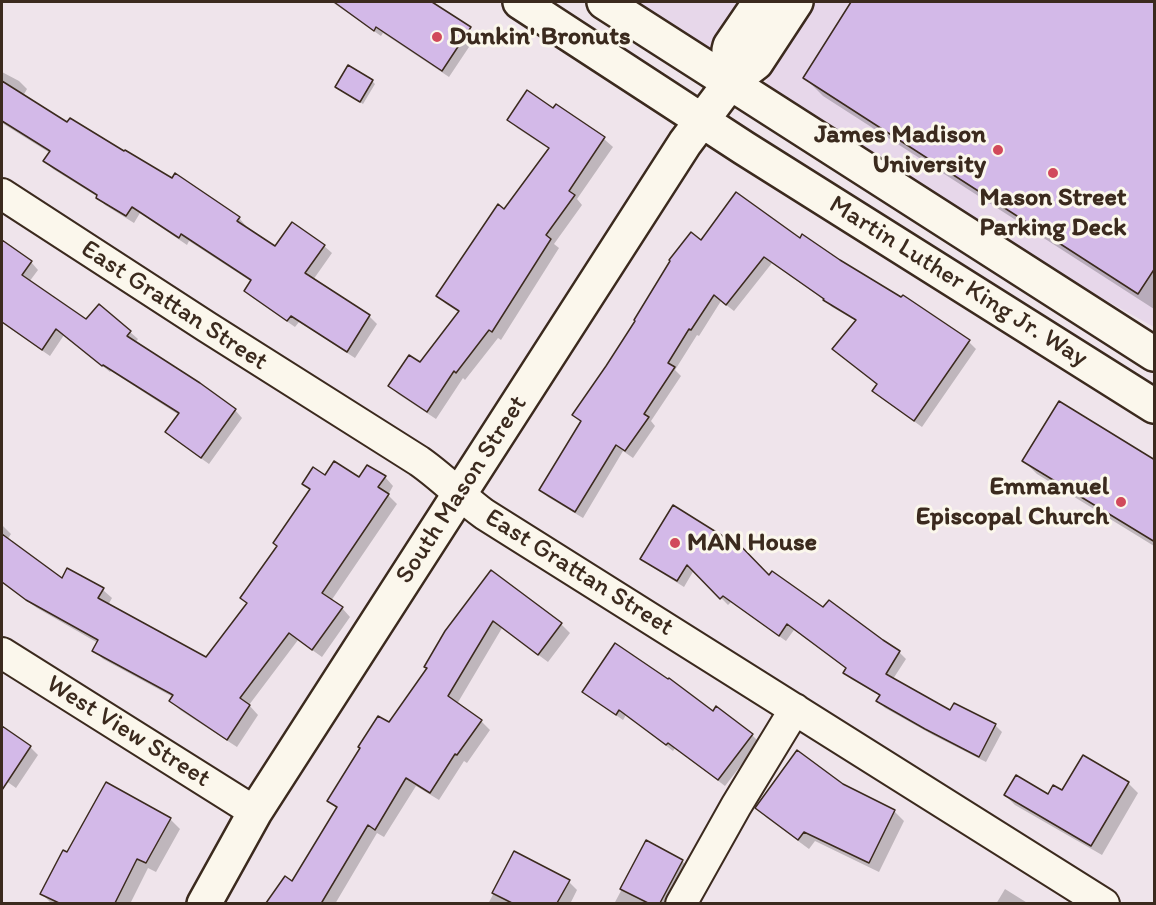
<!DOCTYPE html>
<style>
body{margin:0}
#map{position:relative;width:1156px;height:905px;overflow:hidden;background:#efe4eb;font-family:Itim,sans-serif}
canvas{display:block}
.frame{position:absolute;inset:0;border:3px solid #3b2a1e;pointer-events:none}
</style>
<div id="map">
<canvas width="1156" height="905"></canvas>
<div class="frame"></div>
</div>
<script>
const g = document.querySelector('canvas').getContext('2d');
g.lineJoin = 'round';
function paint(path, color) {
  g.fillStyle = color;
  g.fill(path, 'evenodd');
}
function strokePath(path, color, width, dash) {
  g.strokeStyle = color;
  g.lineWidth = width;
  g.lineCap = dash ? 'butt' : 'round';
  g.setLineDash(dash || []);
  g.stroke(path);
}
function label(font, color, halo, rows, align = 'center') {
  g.font = font + ' Itim,sans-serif';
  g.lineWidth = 6;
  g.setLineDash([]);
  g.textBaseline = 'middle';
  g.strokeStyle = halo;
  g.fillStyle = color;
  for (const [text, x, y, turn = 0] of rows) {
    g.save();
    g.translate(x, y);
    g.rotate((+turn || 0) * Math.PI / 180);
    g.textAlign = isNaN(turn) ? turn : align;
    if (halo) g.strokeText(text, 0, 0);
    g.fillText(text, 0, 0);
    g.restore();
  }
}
paint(new Path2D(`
 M630 2H1154V327L915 195 763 93 768 76 676 31Z`), '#e7d7ea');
paint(new Path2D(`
 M332 2H406L426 16 433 4 470 29 477 35 449 77 383 33 381 36Z
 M853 2H1154V309L823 96 805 78Z
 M2 72 19 81 27 89 23 96 68 124 124 153 239 218 246 226 245 228 276 248 324 246 332 253 313 280 369 316 377 324 355 358 299 322 295 327 253 298 246 291 252 282 189 241 187 245 140 213 134 223 105 205 98 197 53 169 45 161 50 153 2 123Z
 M372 81 375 84 363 104 340 90Z
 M556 106 604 139 613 147 577 199 582 205 554 244 559 248 501 340 498 338 465 380 463 378 436 419 398 394 390 386 420 364 460 313 446 304 438 296 504 211 549 149 517 128 509 119 554 110Z
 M800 240 839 262 969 342 976 349 922 427 881 398 874 391 878 385 856 321 832 307 827 302 772 263 734 311 721 301 699 336 697 335 675 370 681 376 651 421 655 426 633 458 623 451 583 518 548 497 541 490 581 423 574 415 701 242Z
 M2 242 31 262 38 270 29 282 87 321 130 332 138 339 135 343 199 384 235 410 242 418 209 464 174 439 167 432 179 415 111 371 110 372 64 335 50 356 2 323Z
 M1024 461 1154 462V546L1037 474Z
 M326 477 360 479 385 477 393 486 388 495 397 504 331 601 342 608 350 617 322 657 298 640 249 705 258 715 237 747 180 710 171 701 173 697 103 659 94 650 98 643 37 608 2 583V525L11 534 7 540 62 580 103 590 112 598 108 605 207 659 248 604 279 546 311 491 304 484Z
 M673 507 769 577 899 652 906 659 893 679 951 712 995 725 1002 732 986 762 933 735 885 708 878 701 881 696 851 679 845 672 847 669 794 630 786 641 731 602 728 605 694 570 684 587 649 565 642 558Z
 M492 572 561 624 570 633 548 662 502 628 457 704 481 721 490 730 467 763 464 761 439 800 416 786 384 837 377 833 335 904H268L285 879 293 884 337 809 329 801 389 724Z
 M584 692 713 713 717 708 752 735 759 742 725 786 675 748 673 751 626 715 623 720 591 698Z
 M2 728 30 747 38 755 16 788 2 778Z
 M1128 783 1138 793 1102 855 1015 805 1005 795 1049 796Z
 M107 784 170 819 180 829 156 872 148 868 130 904H52L42 894 68 854Z
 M842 786 894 811 904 821 879 872 815 841 809 849 767 818 757 808Z
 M647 842 682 861 689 868 670 904H614Z
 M515 853 569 882 577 890 570 904H488Z
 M1005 889 1029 904H996Z`), '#0003');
const building = new Path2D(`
 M334 2H432L471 27 442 71 376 27 374 31Z
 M851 2H1155V268L1138 294 803 78Z
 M348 65 373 80 360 102 335 87Z
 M2 81 67 122 70 118 124 151 125 150 172 178 175 173 240 217 237 221 275 246 292 222 325 245 305 273 370 315 347 352 291 316 287 321 244 291 251 280 181 234 179 238 132 207 126 216 96 198 97 195 43 161 50 151 2 121Z
 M527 90 553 108 556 104 605 137 569 191 575 195 546 235 551 239 492 332 489 330 456 373 454 371 427 412 388 386 409 355 420 362 459 311 436 296 498 204 504 209 549 148 507 120Z
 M736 192 800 238 802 234 840 260 901 297 903 295 970 340 914 421 872 391 877 384 832 349 856 320 823 300 824 299 764 257 726 305 714 295 691 330 689 329 668 363 675 367 644 414 649 417 625 451 616 445 575 512 539 490 581 421 572 415 606 366 635 321 634 320 670 261 669 260 691 232 701 240Z
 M2 240 32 261 22 275 86 319 99 304 131 331 127 336 200 383 236 409 201 458 165 432 179 413 103 365 102 366 56 329 42 350 2 322Z
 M1059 401 1155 460V542L1022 461Z
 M334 461 359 477 367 465 386 476 378 487 389 494 322 593 343 607 312 650 289 633 240 698 250 705 227 740 169 701 173 695 92 651 98 640 26 600 2 582V534L62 578 67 568 104 588 98 598 206 657 247 603 240 598 277 546 273 543 310 489 302 484 313 467 325 475Z
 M673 505 729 540 732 537 769 575 772 571 823 607 829 600 883 640 900 651 886 674 950 710 954 703 996 724 979 757 925 729 876 701 880 695 843 673 846 668 787 624 779 636 723 596 720 599 687 565 677 581 640 559Z
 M491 570 562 623 538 655 493 621 448 696 482 720 457 755 455 754 430 793 406 778 375 830 368 825 322 902 324 903H266L285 876 292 881 337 807 327 801 360 748 358 747 378 716 389 722 427 668 424 667 445 631Z
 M615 643 668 679 669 678 713 711 716 706 753 734 718 780 668 743 666 745 619 710 616 715 582 692Z
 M2 726 31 746 2 790Z
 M797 750 843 784 895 810 869 863 804 832 798 840 755 808Z
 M1083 755 1129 782 1091 846 1004 795 1016 775 1048 794 1053 785 1062 790Z
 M106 782 171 818 146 863 137 859 115 903H59L40 894 63 850 67 852Z
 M646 840 683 860 660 903H648L620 889Z
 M514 851 570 880 557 903H512L492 893Z`);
paint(building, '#d3b9e8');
strokePath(building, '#3b2a1e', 1.5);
const street = new Path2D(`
 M2 194 207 327 419 461C442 477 461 497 484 514L1104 904
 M2 653 255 812
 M681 904 736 806 795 709`);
const secondary = new Path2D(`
 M520 2 744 148 1154 406
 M604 2 1154 354
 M730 83 729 50 730 46 760 2
 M204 904 255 812 685 143 730 83 756 63 796 2`);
strokePath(street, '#3b2a1e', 34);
strokePath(secondary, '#3b2a1e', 38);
strokePath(street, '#fbf7ec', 30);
strokePath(secondary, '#fbf7ec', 33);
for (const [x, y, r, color] of [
 [437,37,6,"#d1495b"],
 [998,150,6,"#d1495b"],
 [1053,173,6,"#d1495b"],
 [1121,502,6,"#d1495b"],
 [675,543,6,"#d1495b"]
]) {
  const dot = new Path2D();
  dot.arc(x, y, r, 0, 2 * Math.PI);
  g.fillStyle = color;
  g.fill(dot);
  strokePath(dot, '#fbf7ec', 2);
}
label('bold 26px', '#3b2a1e', '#fbf7ec', [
 ["Dunkin' Bronuts",449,37],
 ["James Madison",986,135,"right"],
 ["University",986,165,"right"],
 ["Mason Street",1053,198,"center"],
 ["Parking Deck",1053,228,"center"],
 ["Emmanuel",1109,487,"right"],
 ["Episcopal Church",1109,517,"right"],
 ["MAN House",687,543]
], 'left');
label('26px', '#3b2a1e', '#fbf7ec', [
 ["Martin Luther King Jr. Way",958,282,32],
 ["East Grattan Street",174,306,33],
 ["South Mason Street",462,490,-57],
 ["East Grattan Street",579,573,32],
 ["West View Street",128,732,32]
]);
</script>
